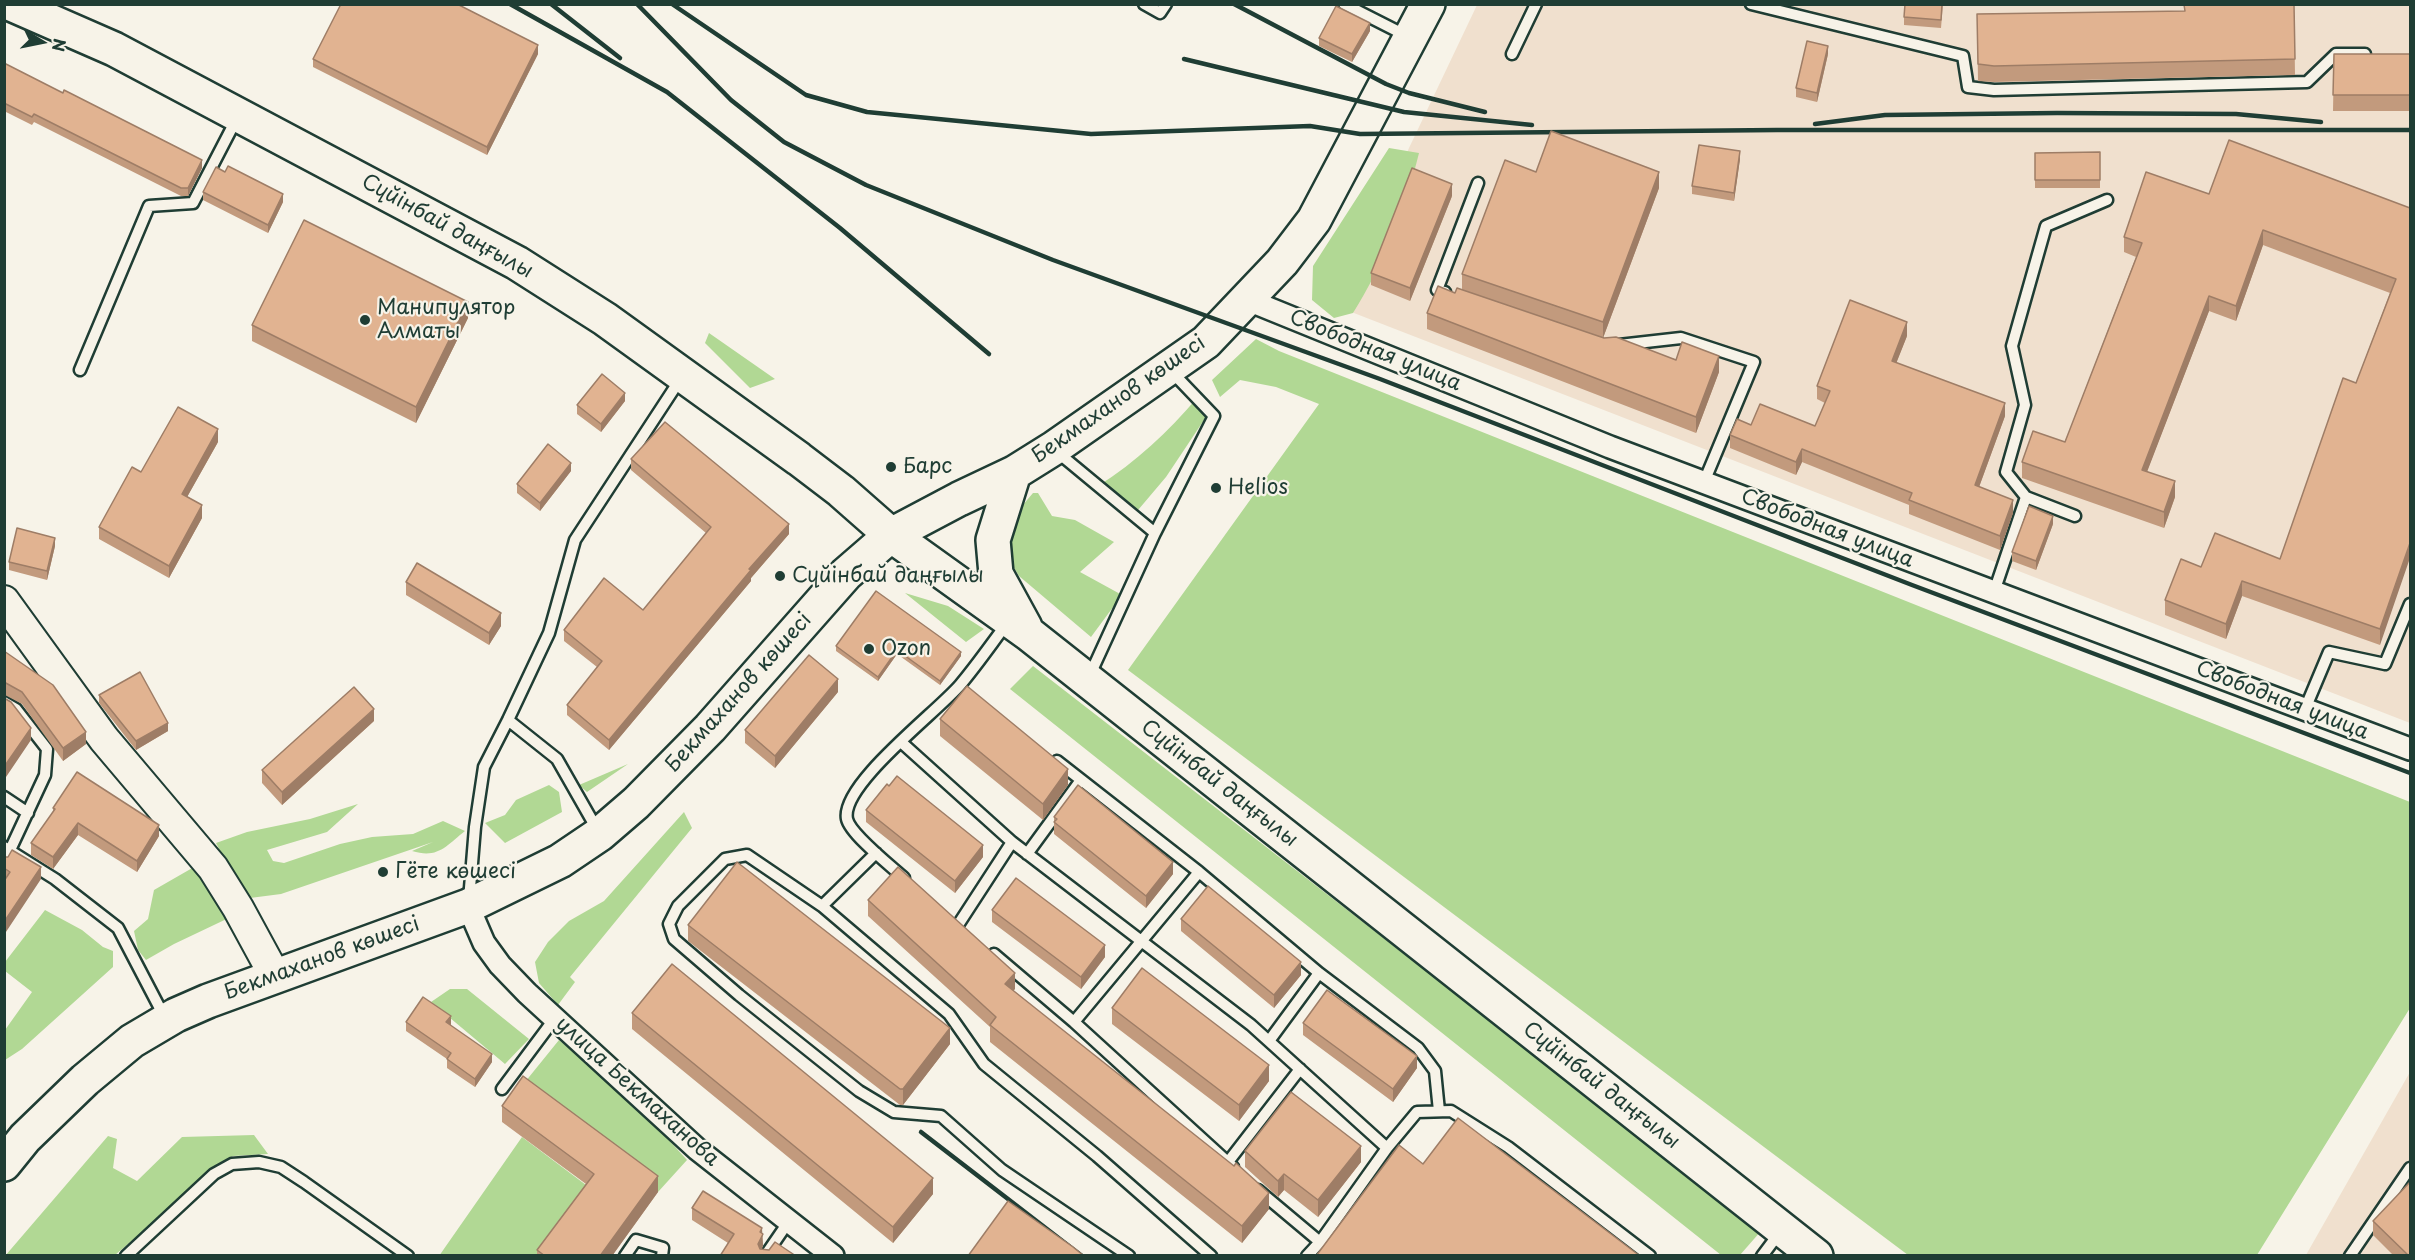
<!DOCTYPE html>
<meta charset="utf-8">
<style>
body{margin:0}
#map{position:relative;width:2415px;height:1260px;overflow:hidden;background:#f7f3e8;font-family:"Playpen Sans",sans-serif}
canvas{display:block}
.frame{position:absolute;inset:0;border:6px solid #1f3d34;pointer-events:none}
.north{position:absolute;left:12px;top:12px;width:60px;height:60px;-webkit-text-stroke:4px #f7f3e8;paint-order:stroke;rotate:100deg;font-size:16px;font-weight:700;line-height:24px;text-align:center;color:#1f3d34}
.north::after{content:'';display:block;margin:auto;width:21px;height:27px;background:#1f3d34;clip-path:polygon(50% 0,100% 100%,50% 72%,0 100%)}
</style>
<div id="map">
<canvas width="2415" height="1260"></canvas>
<div class="frame"></div>
<div class="north">N</div>
</div>
<script>
const g = document.querySelector('canvas').getContext('2d');
g.lineJoin = 'round';
function paint(path, color) {
  g.fillStyle = color;
  g.fill(path, 'evenodd');
}
function strokePath(path, color, width, dash) {
  g.strokeStyle = color;
  g.lineWidth = width;
  g.lineCap = dash ? 'butt' : 'round';
  g.setLineDash(dash || []);
  g.stroke(path);
}
function label(font, color, halo, rows, align = 'center') {
  g.font = font + ' "Playpen Sans",sans-serif';
  g.lineWidth = 4.5;
  g.setLineDash([]);
  g.textBaseline = 'middle';
  g.strokeStyle = halo;
  g.fillStyle = color;
  for (const [text, x, y, turn = 0] of rows) {
    g.save();
    g.translate(x, y);
    g.rotate((+turn || 0) * Math.PI / 180);
    g.textAlign = isNaN(turn) ? turn : align;
    if (halo) g.strokeText(text, 0, 0);
    g.fillText(text, 0, 0);
    g.restore();
  }
}
paint(new Path2D(`
 M1477 5H2410V723L1341 308 1409 148Z
 M2410 1072V1255H2306Z`), '#f0e0ce');
paint(new Path2D(`
 M1389 148 1419 153C1406 206 1383 266 1353 313L1334 318 1312 300 1313 266Z
 M709 333 775 379 750 388 705 343Z
 M1256 339 1279 351 2410 802V1008L2257 1255H1908L1128 670 1319 404 1276 387 1240 380 1220 397 1212 380Z
 M1197 398 1210 411 1166 477 1133 516 1098 486C1136 462 1168 432 1197 398Z
 M1033 493H1038L1052 516 1075 520 1114 542 1080 572 1122 595 1091 637 1019 576 1011 563V542L1016 513Z
 M905 593 948 606 984 629 966 642Z
 M1033 666 1761 1231 1740 1255H1721L1010 689Z
 M628 764 587 792 579 785Z
 M549 785 559 792 562 812 505 843 485 823 505 815 516 800Z
 M358 804 327 832 267 850 273 861 284 863 340 844 372 837 413 834 443 821 465 831C446 846 438 859 412 851L433 842 281 894 250 898 239 887 216 843 247 832 310 819Z
 M684 812 692 828 570 977 575 982 558 1005 539 983 535 962 548 942 569 921 604 901Z
 M201 863 235 915 174 944 146 960 138 950 134 931 148 919 154 890Z
 M45 910 82 930 103 947 113 951V967L22 1049 5 1060V1030L32 992 5 971V962Z
 M450 989H467L529 1039 505 1064 431 1002Z
 M559 1040 638 1106 687 1160 658 1192 525 1082Z
 M254 1135 268 1154 233 1156 115 1255 5 1256 108 1136 117 1139 113 1168 137 1181 182 1137Z
 M522 1137 590 1188 541 1255 439 1256Z`), '#b1d894');
const lane = new Path2D(`
 M1144 4 1160 13 1166 4
 M1344 4 1407 36
 M1751 4 1963 56 1968 87 1994 90 2307 82 2336 54H2365
 M1512 54 1536 4
 M1445 292 1437 290 1478 183
 M1619 345 1681 338 1754 362 1704 482
 M80 370 149 206 193 203 237 118
 M1056 451 1155 533
 M2026 497 2075 516
 M1994 592 2026 497 2006 472 2025 405 2012 346 2046 226 2107 200
 M1089 677 1155 533 1214 416 1170 370
 M4 702 16 709 47 749 45 775 4 863
 M2305 709 2329 652 2385 664 2410 604
 M508 720 557 759 598 831
 M901 742 1012 842 1251 1025 1387 1148
 M1057 761 1199 872 1319 973 1418 1048 1435 1071 1439 1111
 M4 797 28 813
 M4 847 55 879 118 928 165 1018
 M876 853 822 906 949 1014 984 1064 1097 1156 1211 1256
 M1027 854 1081 780
 M904 878C892 867 850 834 847 819 840 785 937 712 960 685 977 665 992 643 1008 622
 M469 900 475 827 484 767 508 720 549 633 575 540 681 378
 M822 906 747 855 725 859 678 906 669 924 674 939 739 995 859 1091 894 1112 941 1116 1002 1170 1129 1256
 M958 925 1012 842
 M994 954 1074 1022 1233 1167
 M1074 1022 1199 872
 M1269 1041 1319 973
 M502 1089 555 1018
 M1228 1162 1300 1069
 M1258 1190 1320 1242
 M126 1256 214 1174 232 1164 259 1162 281 1167 304 1182 408 1256
 M625 1256 636 1240 663 1248 662 1256
 M765 1256 789 1221
 M1307 1256 1320 1242 1387 1148 1417 1112 1451 1111 1508 1147 1650 1256
 M1762 1256 1780 1232
 M2350 1256 2410 1168`);
const street = new Path2D(`
 M1248 300 1610 447 2410 749
 M468 906 484 943 500 965 527 993 697 1149 833 1256`);
const secondary = new Path2D(`
 M4 601 104 739 213 868 238 908 275 976`);
const primary = new Path2D(`
 M11 4 114 49 517 263 605 319 799 459 841 491 891 535 1029 634 1816 1256
 M1014 473 993 540 996 574 1025 627
 M4 1164 25 1138 85 1080 132 1041 176 1015 208 1001 468 906 560 861 600 834 636 803 710 728 846 574 891 535 959 499 1014 473 1054 448 1206 342 1282 262 1314 220 1428 4`);
strokePath(lane, '#1f3d34', 15);
strokePath(street, '#1f3d34', 26);
strokePath(secondary, '#1f3d34', 34);
strokePath(primary, '#1f3d34', 38);
strokePath(lane, '#f7f3e8', 10);
strokePath(street, '#f7f3e8', 21);
strokePath(secondary, '#f7f3e8', 30);
strokePath(primary, '#f7f3e8', 33);
strokePath(new Path2D(`
 M510 4 667 92 840 228 989 354
 M551 4 620 58
 M637 4 731 100 784 142 866 185 1053 260 1380 379 1912 585 2410 773
 M672 4 806 95 867 112 1091 134 1310 126 1360 134 1777 130H2410
 M1234 4 1386 84 1409 93 1485 112
 M1184 59 1404 112 1532 125
 M1815 124 1885 115 2057 113 2236 114 2321 122
 M921 1132 1082 1256`), '#1f3d34', 4.5);
paint(new Path2D(`
 M1943 4 1941 28 1904 25V17Z
 M2294 4 2295 75 1994 82 1978 81 1977 14 2185 11Z
 M1370 31 1352 62 1319 46V38Z
 M538 54 487 155 313 67V59Z
 M1828 54 1817 102 1796 97V88Z
 M2334 54H2410V111H2333Z
 M4 63 202 168 188 196H181L34 122 32 125 4 111Z
 M2100 152V188H2035V153Z
 M1740 159 1734 201 1692 194V186Z
 M1536 172 1659 188 1603 338 1719 372 1696 433 1427 329V313L1455 293 1462 290V274Z
 M203 192 283 202 268 233 203 200Z
 M2209 194 2410 208 2380 645 2242 596 2226 639 2165 615V600L2201 567 2280 559 2356 383 2390 293 2263 245 2236 321 2209 311 2147 471 2175 497 2164 528 2022 478V462L2065 442 2136 257 2124 252V237Z
 M1452 196 1410 301 1371 285V273Z
 M468 318 416 423 252 341V325Z
 M1907 336 1896 363 2005 416 1979 487 2013 513 2000 550 1909 514V505L1802 462 1796 475 1730 448V435L1751 425 1815 426 1825 403 1817 399V386Z
 M625 401 601 432 577 414V405Z
 M218 442 187 497 202 518 169 578 99 539V527L141 472Z
 M631 459 789 534 751 578V581L609 750 567 715V705L597 667 564 641V630L643 610 706 533 631 470Z
 M571 471 540 511 517 493V484Z
 M2053 524 2036 570 2012 561V552Z
 M55 546 47 580 9 570V562Z
 M406 582 501 626 489 645 406 595Z
 M876 591 961 656 940 685 897 654 878 681 836 651V646Z
 M4 651 86 744 63 761 22 704 5 695Z
 M838 692 775 768 745 743V730Z
 M99 695 168 731 136 750 99 703Z
 M940 719 1068 785 1043 820 940 736Z
 M374 721 282 805 262 783V770Z
 M53 808 159 836 137 872 78 835 53 869 31 855V843L53 812Z
 M866 810 983 857 955 893 866 822Z
 M1054 817 1173 874 1146 908 1054 834Z
 M4 857 41 879 4 881Z
 M868 900 1015 989 1013 990 1269 1209 1242 1243 990 1042V1027L868 916Z
 M992 910 1105 957 1081 989 992 922Z
 M1181 919 1301 975 1274 1008 1181 931Z
 M688 925 950 1044 903 1105H900L688 941Z
 M1112 1008 1269 1081 1239 1121 1112 1024Z
 M632 1013 933 1194 893 1243 632 1029Z
 M406 1022 450 1025 492 1062 475 1087 447 1068V1059L406 1031Z
 M1303 1023 1417 1068 1393 1102 1303 1035Z
 M502 1106 658 1192 612 1256H537V1250L586 1184 502 1122Z
 M1245 1151 1361 1162 1318 1217 1284 1190 1278 1197 1245 1167Z
 M692 1208 762 1233 763 1246 761 1250 720 1256 728 1243 692 1220Z
 M2373 1221 2410 1256H2394L2373 1235Z`), '#c29a7d');
paint(new Path2D(`
 M1370 23V31L1352 62V54Z
 M538 45V54L487 155V147Z
 M1828 46V54L1817 102V93Z
 M1740 151V159L1734 201V193Z
 M202 160V168L188 196V188Z
 M1659 172V188L1603 338V322Z
 M1452 184V196L1410 301V288Z
 M283 194V202L268 233V225Z
 M2263 230V245L2236 321V306Z
 M2209 296V311L2142 485V470Z
 M468 302V318L416 423V407Z
 M1907 322V336L1892 374V361Z
 M1719 356V372L1696 433V417Z
 M625 393V401L601 432V424Z
 M2005 403V416L1975 498V485Z
 M218 429V442L182 506V494Z
 M1802 449V462L1796 475V462Z
 M571 463V471L540 511V503Z
 M2175 481V497L2164 528V512Z
 M2013 500V513L2000 550V536Z
 M202 505V518L169 578V566Z
 M2053 516V524L2036 570V561Z
 M789 524V534L751 578V581L609 750V740L749 569Z
 M55 538V546L47 580V571Z
 M2410 543V558L2380 645V629Z
 M2242 581V596L2226 639V624Z
 M501 613V626L489 645V633Z
 M897 650V654L878 681V677Z
 M961 652V656L940 685V681Z
 M838 679V692L775 768V756Z
 M374 709V721L282 805V792Z
 M168 723V731L136 750V741Z
 M31 728V740L4 780V767Z
 M86 732V744L63 761V748Z
 M1068 769V785L1043 820V804Z
 M78 823V835L53 869V857Z
 M159 825V836L137 872V861Z
 M983 845V857L955 893V881Z
 M1173 862V874L1146 908V896Z
 M41 867V879L4 935V922Z
 M1105 945V957L1081 989V977Z
 M1301 962V975L1274 1008V995Z
 M1015 973V989L1005 1000V984Z
 M451 1016V1025L446 1031V1022Z
 M950 1028V1044L903 1105V1089Z
 M492 1054V1062L475 1087V1079Z
 M1417 1056V1068L1393 1102V1089Z
 M1269 1065V1081L1239 1121V1105Z
 M1361 1146V1162L1318 1217V1200Z
 M1284 1174V1190L1278 1197V1181Z
 M658 1176V1192L612 1256H600Z
 M933 1178V1194L893 1243V1227Z
 M1269 1193V1209L1242 1243V1226Z
 M762 1228 763 1246 758 1256V1244L760 1232Z`), '#9e7d66');
const building = new Path2D(`
 M341 4H457L538 45 487 147 313 59Z
 M1905 4H1942L1941 20 1904 17Z
 M2294 4 2295 59 1994 66 1978 64 1977 14 2185 11 2184 5Z
 M1336 6 1370 23 1352 54 1319 38Z
 M1807 41 1828 46 1817 93 1796 88Z
 M2334 54H2410V95H2333Z
 M4 63 63 93 64 90 202 160 188 188H181L34 114 32 117 4 103Z
 M1551 131 1659 172 1603 322 1462 274 1505 160 1536 172Z
 M2229 140 2410 208V543L2380 629 2242 581 2226 624 2165 600 2181 559 2201 567 2215 533 2280 559 2343 378 2356 383 2396 279 2263 230 2236 306 2209 296 2142 470 2175 481 2164 512 2022 462 2033 431 2065 442 2142 243 2124 237 2146 172 2209 194Z
 M1699 145 1740 151 1734 193 1692 186Z
 M2100 152V180H2035V153Z
 M228 166 283 194 268 225 203 192 216 167 225 172Z
 M1412 168 1452 184 1410 288 1371 273Z
 M304 220 468 302 416 407 252 325Z
 M1438 286 1455 293 1457 288 1604 338 1616 337 1676 360 1682 342 1719 356 1696 417 1427 313Z
 M1850 300 1907 322 1892 361 2005 403 1975 485 2013 500 2000 536 1909 500 1912 493 1802 449 1796 462 1730 435 1737 419 1751 425 1760 404 1815 426 1830 391 1817 386Z
 M602 374 625 393 601 424 577 405Z
 M178 407 218 429 182 494 202 505 169 566 99 527 132 467 141 472Z
 M665 422 789 524 749 569 751 570 609 740 567 705 602 661 564 630 604 578 643 610 711 527 631 459Z
 M548 444 571 463 540 503 517 484Z
 M2029 506 2053 516 2036 561 2012 552Z
 M17 528 55 538 47 571 9 562Z
 M417 563 501 613 489 633 406 582Z
 M876 591 961 652 940 681 897 650 878 677 836 646Z
 M4 651 53 685 86 732 63 748 22 692 4 682Z
 M809 655 838 679 775 756 745 730Z
 M140 672 168 723 136 741 99 695Z
 M967 686 1068 769 1043 804 940 719Z
 M354 687 374 709 282 792 262 770Z
 M4 698 11 702 31 728 4 767Z
 M77 772 159 825 137 861 78 823 53 857 31 843 55 809 53 808Z
 M897 776 983 845 955 881 866 810 887 784 889 786Z
 M1078 785 1173 862 1146 896 1054 822 1057 819 1054 817Z
 M12 850 41 867 4 922V881L10 872 4 868V857H8Z
 M737 862 950 1028 903 1089H900L688 925Z
 M898 867 1015 973 1005 984 1234 1166 1236 1163 1269 1193 1242 1226 990 1025 996 1017 868 900Z
 M1016 878 1105 945 1081 977 992 910Z
 M1208 886 1301 962 1274 995 1181 919Z
 M672 964 933 1178 893 1227 632 1013Z
 M1142 968 1269 1065 1239 1105 1112 1008Z
 M1327 990 1417 1056 1393 1089 1303 1023Z
 M423 997 451 1016 446 1022 492 1054 475 1079 447 1059 451 1053 406 1022Z
 M523 1076 658 1176 600 1256H545L537 1250 594 1174 502 1106Z
 M1291 1092 1361 1146 1318 1200 1284 1174 1278 1181 1245 1151Z
 M1458 1118 1640 1256H1316L1399 1145 1423 1164Z
 M2410 1182V1256H2409L2373 1221Z
 M703 1191 762 1228 760 1232 763 1234 758 1244 760 1249 769 1250 775 1242 796 1256H720L734 1234 692 1208Z
 M1008 1201 1073 1247 1084 1256H968Z`);
paint(building, '#e1b391');
strokePath(building, '#9e7d66', 1.5);
for (const [x, y, r, color] of [
 [365,320,6,"#1f3d34"],
 [891,467,6,"#1f3d34"],
 [1216,488,6,"#1f3d34"],
 [780,576,6,"#1f3d34"],
 [869,649,6,"#1f3d34"],
 [383,872,6,"#1f3d34"]
]) {
  const dot = new Path2D();
  dot.arc(x, y, r, 0, 2 * Math.PI);
  g.fillStyle = color;
  g.fill(dot);
  strokePath(dot, '#f7f3e8', 2);
}
label('21px', '#1f3d34', '#f7f3e8', [
 ["Сүйінбай даңғылы",447,227,29],
 ["Свободная улица",1375,351,22],
 ["Бекмаханов көшесі",1119,400,-35],
 ["Свободная улица",1827,529,21],
 ["Бекмаханов көшесі",739,693,-48],
 ["Свободная улица",2282,701,21],
 ["Сүйінбай даңғылы",1219,784,38],
 ["Бекмаханов көшесі",322,959,-20],
 ["Сүйінбай даңғылы",1601,1086,38],
 ["улица Бекмаханова",637,1092,42]
]);
label('21px', '#1f3d34', '#f7f3e8', [
 ["Манипулятор",377,308],
 ["Алматы",377,332],
 ["Барс",903,467],
 ["Helios",1228,488],
 ["Сүйінбай даңғылы",792,576],
 ["Ozon",881,649],
 ["Гёте көшесі",395,872]
], 'left');
</script>
